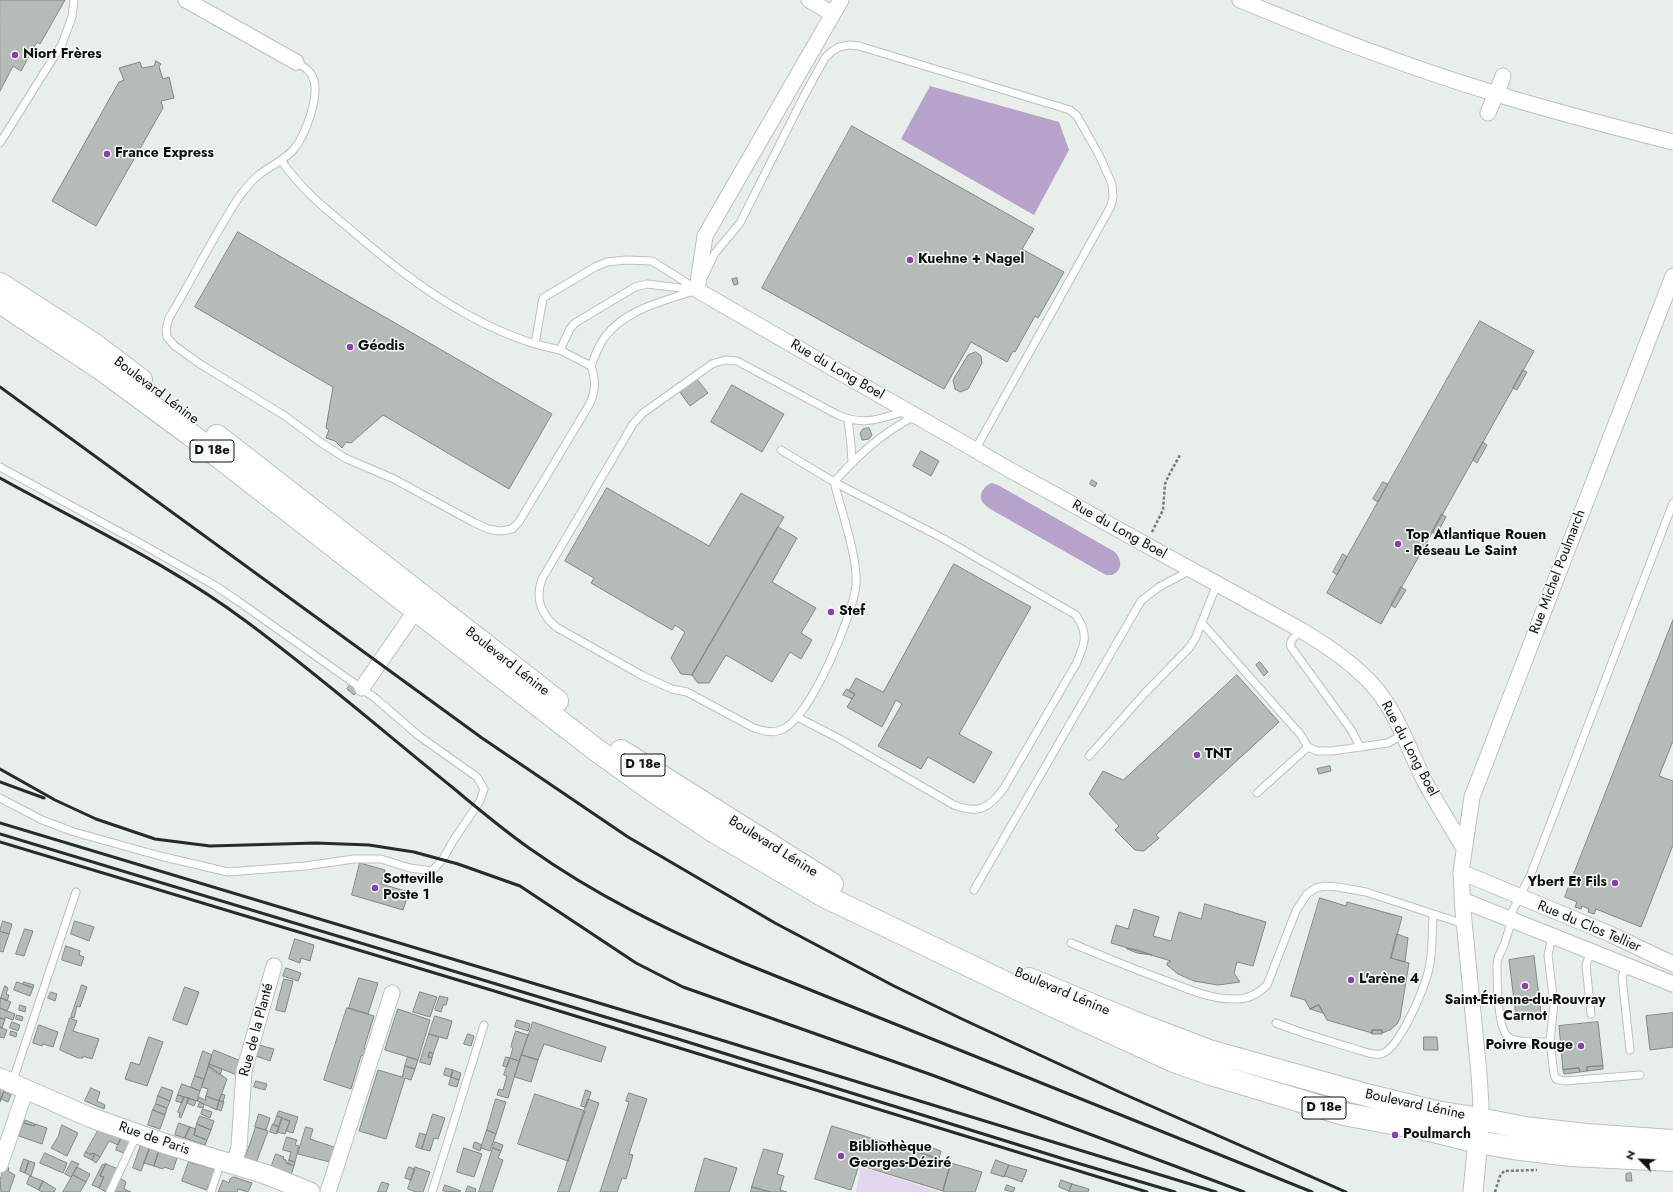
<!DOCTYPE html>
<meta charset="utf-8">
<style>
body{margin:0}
#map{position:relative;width:1673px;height:1192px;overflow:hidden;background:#e8eee9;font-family:Jost,sans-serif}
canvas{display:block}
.north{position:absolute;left:1621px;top:1140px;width:40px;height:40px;-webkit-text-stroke:3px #f6fbf6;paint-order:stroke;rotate:294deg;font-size:11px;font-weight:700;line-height:16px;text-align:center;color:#0f110f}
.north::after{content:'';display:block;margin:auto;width:14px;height:18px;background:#0f110f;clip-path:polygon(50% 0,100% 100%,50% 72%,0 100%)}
</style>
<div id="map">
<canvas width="1673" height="1192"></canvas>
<div class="north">N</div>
</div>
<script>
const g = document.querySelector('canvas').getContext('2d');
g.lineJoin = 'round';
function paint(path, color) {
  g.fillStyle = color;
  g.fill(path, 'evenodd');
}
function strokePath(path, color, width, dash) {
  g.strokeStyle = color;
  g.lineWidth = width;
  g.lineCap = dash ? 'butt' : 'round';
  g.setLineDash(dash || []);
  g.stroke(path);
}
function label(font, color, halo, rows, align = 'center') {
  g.font = font + ' Jost,sans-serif';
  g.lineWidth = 3;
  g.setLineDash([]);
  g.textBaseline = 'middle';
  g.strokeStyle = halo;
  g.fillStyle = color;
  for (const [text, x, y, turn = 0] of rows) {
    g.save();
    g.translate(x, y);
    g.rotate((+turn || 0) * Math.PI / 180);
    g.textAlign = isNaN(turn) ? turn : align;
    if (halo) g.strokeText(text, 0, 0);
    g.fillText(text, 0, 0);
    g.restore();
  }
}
paint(new Path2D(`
 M861 1167 940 1192H856Z`), '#e2d5ee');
paint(new Path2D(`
 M930 86 1059 122 1069 150 1034 215 901 139Z
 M992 483 998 485 1115 552C1122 560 1123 570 1112 575H1106L992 510C989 508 984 505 982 501 978 494 986 484 992 483Z`), '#b7a2ca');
const building = new Path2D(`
 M0 0H65L40 44 37 42 21 71 13 66 0 91Z
 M156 61 161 64 159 67 163 79 169 77 174 98 161 101 163 108 96 226 52 201 119 82 124 80 119 68 140 62 142 68 154 66Z
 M852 126 1034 229 1022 249 1064 272 1038 318 1035 316 1015 352 1013 351 1007 362 971 342 944 389 762 288Z
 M238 232 552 414 509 489 383 415 351 443 346 442 342 448 335 441 326 438 329 430 326 428 333 387 195 307Z
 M737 278 738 284 734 285 732 279Z
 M1480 321 1534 351 1381 624 1327 593Z
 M976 352 981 356 982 363 968 389 960 392 955 389 953 380 968 355Z
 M1523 370 1527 372 1517 390 1513 388Z
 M696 378 708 393 690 406 679 391Z
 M732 385 784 414 762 452 711 422Z
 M869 428 872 435 869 439 862 440 860 433 863 429Z
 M1483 442 1487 445 1477 463 1473 460Z
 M921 451 939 461 931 476 913 466Z
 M1092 480 1097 483 1095 487 1090 484Z
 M1383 482 1388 484 1378 502 1373 499Z
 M607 488 709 546 741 493 784 517 692 675 681 674 671 658 685 632 675 625 672 630 591 583 594 578 565 561Z
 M1442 514 1446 517 1436 535 1432 532Z
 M778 527 797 538 772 582 816 608 801 633 812 640 801 659 790 652 772 682 726 655 709 683H698L692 675Z
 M1343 554 1347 557 1337 575 1333 572Z
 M954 564 1031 607 959 734 992 752 974 783 928 757 921 769 878 746 902 704 896 700 882 727 847 707 855 694 849 691 856 678 883 692Z
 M1401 587 1406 590 1395 608 1391 605Z
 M1673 620V741L1659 776 1673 781V845L1641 927 1596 909 1594 914 1588 912 1589 909 1582 906 1581 909 1575 907 1577 902 1565 897Z
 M1260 662 1268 672 1264 676 1256 665Z
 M1237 675 1279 722 1156 835 1159 838 1144 851 1135 850 1115 830 1119 826 1089 794 1103 771 1123 780Z
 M350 685 357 691 354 695 347 689Z
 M847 689 855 694 852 699 843 695Z
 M1330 766 1331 771 1319 774 1317 769Z
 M360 863 385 870 381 884 409 892 403 910 352 895Z
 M1320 898 1346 906 1347 902 1402 917 1391 958 1409 963 1400 1018 1397 1024 1390 1030 1382 1033V1030H1372V1033L1327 1020 1319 1005 1310 1009 1305 1000 1291 996Z
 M1205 904 1266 922 1253 966 1237 962 1234 973 1240 982 1218 985 1194 981 1178 974 1167 965V963L1171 961 1111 943 1116 925 1128 929 1134 909 1159 917 1153 936 1171 941 1179 912 1201 919Z
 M3 921 12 924 9 934 0 931Z
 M75 921 94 927 89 941 71 934Z
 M25 929 33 931 24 956 16 954Z
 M0 931 9 934 3 952 0 951Z
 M1397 934 1408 938 1405 962 1391 958Z
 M295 939 314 945 310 961 301 958 300 963 289 959Z
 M66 946 80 951 79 955 84 957 81 966 62 960Z
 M1127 948 1138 950 1152 955 1137 953 1127 949Z
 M1534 956 1541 1013 1516 1016 1509 960Z
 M286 968 301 973 298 981 283 976Z
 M359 978 378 983 368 1014 349 1008Z
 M284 979 293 981 285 1012 276 1010Z
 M17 982 33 988 30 996 14 990Z
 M24 982 34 985 33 988 23 984Z
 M82 985 87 987 80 1007 77 1006 74 1018 71 1017Z
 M5 986 8 988 6 994 9 995 7 1001 1 998Z
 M185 987 199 992 187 1025 173 1020Z
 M51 992 57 994 55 1001 48 998Z
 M420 992 437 997 430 1017 413 1012Z
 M440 996 448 998 446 1005H443L441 1012 435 1010Z
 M1 998 11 1002 7 1011 0 1008Z
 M20 1005 26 1007 25 1012 19 1010Z
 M1319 1005 1323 1013 1310 1009Z
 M0 1008 15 1014 13 1020 5 1017V1019L0 1018Z
 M347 1008 374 1016 364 1048 366 1051 365 1055 361 1056 351 1089 324 1080Z
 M398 1009 430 1020 418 1060 385 1050Z
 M1673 1013V1047L1650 1050 1646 1016Z
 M17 1015 23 1017 22 1021 16 1019Z
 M435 1016 452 1021 447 1039 429 1034Z
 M1517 1017H1523V1021H1517Z
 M0 1018 5 1019 2 1028 0 1027Z
 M70 1018 77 1021 73 1031 99 1039 92 1059 83 1056V1058H78L60 1050Z
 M517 1020 530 1024 528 1031 515 1027Z
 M12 1022 20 1025 18 1031 10 1028Z
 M533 1022 606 1047 601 1062 544 1044 538 1060 522 1055Z
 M1598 1022 1603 1066 1587 1067V1071L1580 1072 1579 1068 1563 1070 1559 1026Z
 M39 1025 58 1032 53 1047 43 1044 42 1046 33 1043Z
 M0 1027 7 1030 4 1038 0 1037Z
 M1372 1030H1382V1034H1372Z
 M11 1031 17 1033 16 1037 10 1035Z
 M516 1031 528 1035 519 1061 510 1058 513 1048 511 1047Z
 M429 1034 439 1037 433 1054 430 1052 428 1057 432 1058 430 1065 420 1062Z
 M468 1034 474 1036 471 1046 464 1044Z
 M149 1037 163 1042 147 1086 125 1079 131 1062 139 1065Z
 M1424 1037H1437L1438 1050H1424Z
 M259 1045 274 1049 270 1061 256 1056Z
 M214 1050 241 1061 237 1075 209 1064Z
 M203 1051 212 1055 204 1079 195 1076Z
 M430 1052 433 1054 432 1058 428 1057Z
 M522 1055 538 1060 531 1082 515 1077Z
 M408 1057 418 1060 415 1069 405 1066Z
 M506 1057 510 1058 507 1067 503 1066Z
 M510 1058 519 1061 508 1098 497 1095 499 1089 503 1090 507 1076 504 1075Z
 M209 1064 222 1069 220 1075 210 1068Z
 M209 1066 227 1079 219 1101 206 1096 208 1089 202 1087Z
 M405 1066 415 1069 411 1080 405 1078 386 1139 359 1131 378 1070 402 1077Z
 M1603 1066V1069L1587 1071V1067Z
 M446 1068 453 1070 451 1077 444 1075Z
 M1579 1068 1580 1072 1564 1074 1563 1070Z
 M453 1070 461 1073 459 1080 451 1077Z
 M195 1076 204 1079 200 1091 191 1087Z
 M451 1077 459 1080 457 1087 449 1085Z
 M256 1081 267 1084 265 1090 254 1087Z
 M182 1084 200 1091 197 1101 178 1095Z
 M0 1087 5 1089 0 1102Z
 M162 1087 173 1091 170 1101 158 1096Z
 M91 1088 100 1092 97 1101 105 1105 104 1109 85 1101Z
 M586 1090 591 1092 586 1107 581 1106Z
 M4 1092 11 1095 8 1102 1 1099Z
 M629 1093 647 1099 629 1154 633 1155 626 1179 622 1178 617 1192H600L629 1102 626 1101Z
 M222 1094 225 1095 223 1102 219 1100Z
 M535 1094 585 1111 568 1161 518 1144Z
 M178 1095 184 1097 182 1103 176 1101Z
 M158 1096 170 1101 167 1108 156 1104Z
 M206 1096 219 1101 217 1110 197 1101 199 1097 205 1100Z
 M184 1097 189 1098 181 1118 179 1117 180 1113 178 1112Z
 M189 1098 196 1101 194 1106 187 1103Z
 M496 1099 506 1102 496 1134 487 1130Z
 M588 1099 599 1103 569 1192H558Z
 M219 1101 224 1102 221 1111 217 1109Z
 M200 1102 204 1104 203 1108 198 1107Z
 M156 1104 167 1108 165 1115 153 1110Z
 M203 1109 212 1112 210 1118 201 1114Z
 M153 1110 165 1115 160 1129 148 1125Z
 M279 1111 298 1117 293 1133 286 1131 290 1121 277 1116Z
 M259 1114 270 1118 266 1130 255 1127Z
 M433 1114 445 1118 438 1139 434 1138 430 1151 422 1149Z
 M200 1116 214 1121 211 1130 197 1124Z
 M277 1116 282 1118 279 1127 274 1125Z
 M282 1118 290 1121 285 1134 277 1132Z
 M25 1120 35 1124 34 1126 24 1123Z
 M24 1123 34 1126 35 1124 47 1128 42 1144 19 1136Z
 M179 1123 190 1127 185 1138 175 1135Z
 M197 1124 211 1130 207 1140 194 1135Z
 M273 1124 279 1127 277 1134 270 1132Z
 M62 1125 78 1133 67 1156 51 1148 58 1137Z
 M832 1126 951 1163 943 1191 859 1165 851 1190 815 1179Z
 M190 1127 196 1129 194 1135 207 1140 205 1145 185 1138Z
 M256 1127 268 1131 256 1163 245 1159Z
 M306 1127 313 1129 310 1139 334 1147 330 1162 298 1154Z
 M99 1129 121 1138 118 1145 109 1141 100 1157 92 1153 91 1155 86 1152Z
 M487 1130 496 1134 490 1151 481 1148Z
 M420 1133 426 1135 422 1149 416 1147Z
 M287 1137 297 1140 295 1145 299 1146 295 1162 289 1160 291 1152 283 1150Z
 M121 1138 130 1141 124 1153 116 1150Z
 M475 1142 482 1145 480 1151 473 1148Z
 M495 1142 503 1145 501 1151 493 1148Z
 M141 1145 150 1148 141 1171 133 1168Z
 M924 1145 941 1151 939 1159 922 1153Z
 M150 1148 159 1151 154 1166 144 1163Z
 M464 1148 482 1154 474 1177 457 1172Z
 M493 1148 501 1151 498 1158 503 1160 492 1192H479Z
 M764 1149 783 1154 777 1174 784 1176 780 1190 787 1192H770L752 1187Z
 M159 1151 177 1158 173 1170 164 1167 163 1169 154 1166Z
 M86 1152 91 1155 92 1153 95 1154 92 1160 84 1156Z
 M45 1153 67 1163 63 1173 40 1163Z
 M95 1154 100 1157 96 1163 92 1160Z
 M276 1154 284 1157 283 1159 286 1160V1163L294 1166 291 1175 271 1168Z
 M705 1158 737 1168 729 1192H695Z
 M24 1159 29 1161 25 1173 20 1171Z
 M289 1160 295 1162 294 1166 288 1163Z
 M996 1160 1009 1165 1004 1177 991 1173Z
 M29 1161 35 1163 31 1176 25 1173Z
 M72 1161 79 1164 71 1177 65 1174Z
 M189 1162 213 1169 215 1173 206 1190 182 1181Z
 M951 1163 982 1172 975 1192H945L943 1191Z
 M106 1164 100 1176 104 1177 99 1188 92 1185 102 1165Z
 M106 1164 118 1169 106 1192 99 1188 104 1177 100 1176Z
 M1009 1165 1027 1170 1022 1182 1005 1176Z
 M5 1167 9 1168 8 1171 15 1175 9 1192H1L0 1180Z
 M77 1167 90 1174 86 1182 73 1175Z
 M409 1167 415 1169 411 1180 405 1178Z
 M415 1167 430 1172 423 1192H416L408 1189Z
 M1631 1173 1632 1181H1626V1174Z
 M73 1175 86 1182 80 1192H63Z
 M30 1176 43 1181 39 1190 27 1184Z
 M234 1177 252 1183 248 1192 238 1189 237 1192H218L223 1180 229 1183 230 1179Z
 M120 1178 126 1182 124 1189 131 1192H113Z
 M1061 1180 1072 1184 1069 1191 1059 1187Z
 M43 1181 56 1189 54 1192H42L39 1190Z
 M382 1182 389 1184 386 1192H378Z
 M1072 1184 1089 1189 1088 1192H1069Z
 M445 1185 461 1191 460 1192 443 1191Z
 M1007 1185 1015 1188 1013 1192 1005 1190Z
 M468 1186 476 1189 475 1192H466Z
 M752 1187 770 1192H751Z`);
paint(building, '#b5bbb6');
strokePath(building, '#838883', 1);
const service = new Path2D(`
 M296 62C304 67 312 71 314 81 319 98 305 136 294 149 285 160 270 166 260 174 252 180 245 189 239 197 214 235 193 278 169 318L166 329 167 337 175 346 200 364 285 416 320 442 345 458 394 479 473 522 488 529 500 531 512 529 519 522 589 405C596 391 596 380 591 366 594 358 597 350 601 343 620 310 664 301 697 290L647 284 635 287 575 323 570 329 560 350
 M0 143 62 44 72 17 74 0
 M281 160C300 188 324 208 350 229 405 277 465 322 535 344
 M704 276 715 253 740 223 804 96 825 58 831 52 839 47 849 45 859 46 1070 110 1077 116 1099 155 1112 184 1113 196 1111 206 975 450
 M591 366 560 350 535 344 543 298 595 267 607 262 626 260 652 261 695 288
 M848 420 851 445 852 462
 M781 450 834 482C841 510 858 557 856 585 853 615 811 716 783 729 773 734 764 731 754 728L687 692 672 689 643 676 556 627C540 613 535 598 542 579L633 424 643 413 712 364 725 360 737 361 838 415C863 426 880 419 905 411
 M0 467 138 542 214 585 238 601 375 698 419 736 477 777 484 789 480 801 453 841 443 859 432 871 410 868 381 859H354L305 866 228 872 160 856 74 832 42 820 0 798
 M1202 623 1300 734 1308 747
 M1301 630C1297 636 1288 640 1291 647L1352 731 1360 747
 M797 717 838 738 954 805C978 814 989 809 1004 788L1076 664C1085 644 1089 634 1076 615L946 540 834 482C858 455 882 433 915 416
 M1089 756 1145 693 1189 648 1195 639 1217 584
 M1257 793 1308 747 1317 751H1332L1388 743 1402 735
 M974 890 1141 601 1159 587 1191 570
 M1509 918 1531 874 1673 503
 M1512 920 1504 945 1498 958 1497 964C1497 979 1497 1028 1508 1037 1516 1043 1540 1042 1550 1042
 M1552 936 1548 955 1554 1004 1550 1042 1554 1074 1556 1079 1564 1081 1640 1075
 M1071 943C1105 957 1138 971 1172 983 1192 991 1215 1000 1237 999 1248 999 1259 993 1267 985L1296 911 1307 894 1316 888 1325 886 1338 887 1366 892 1464 924
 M1591 951 1586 965 1591 1014
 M1626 965 1622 977 1630 1050
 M1276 1023C1301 1033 1326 1040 1352 1048 1360 1050 1372 1056 1381 1054 1399 1050 1426 986 1429 968 1433 951 1432 931 1433 914
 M12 1083 76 892
 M110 1192 137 1134
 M211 1192 221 1162
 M432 1192 484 1025`);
const minor = new Path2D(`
 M186 0 296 62
 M809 0 833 14
 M841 0 705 236 697 290 1010 470 1301 630C1329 647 1356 665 1377 690 1398 716 1410 752 1425 782 1437 804 1451 826 1464 848
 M1240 0C1324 35 1410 68 1497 94 1555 112 1614 127 1673 142
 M1488 113C1493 100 1499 89 1503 76
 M362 688 416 610
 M1461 872 1610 934 1673 964
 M1462 900 1673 984
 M1480 1119 1481 1106 1479 1074 1463 911 1461 872 1472 797 1673 276
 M0 1165 26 1089
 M234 1165 239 1147 244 1071 274 966
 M328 1192 392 993`);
const tertiary = new Path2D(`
 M0 1078 89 1117 172 1146 265 1174 310 1192
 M1473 1192 1480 1119`);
const primary = new Path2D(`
 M0 284 92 343 141 380
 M0 302 100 368 191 435 595 749 652 790 715 832 824 896 1058 1008 1174 1061 1211 1074 1344 1114 1434 1131 1478 1142 1513 1148 1571 1155 1673 1160
 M217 436 557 701
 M621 751 832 884
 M1029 979 1133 1022 1209 1051 1370 1096 1436 1112 1480 1119 1524 1128 1586 1135 1673 1141`);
strokePath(service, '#bcc1bd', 9);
strokePath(minor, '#bcc1bd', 17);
strokePath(tertiary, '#bcc1bd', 21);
strokePath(primary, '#bcc1bd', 24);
strokePath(new Path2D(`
 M1152 532 1163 510 1165 484 1169 475 1180 455
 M1495 1192 1500 1176 1504 1171 1537 1170`), '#787c79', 2.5, [3, 2]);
strokePath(service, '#fff', 7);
strokePath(minor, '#fff', 15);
strokePath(tertiary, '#fff', 19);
strokePath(primary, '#fff', 22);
strokePath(new Path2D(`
 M0 387 482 738 628 837 775 923 894 986 962 1019 1126 1095 1346 1192
 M0 478C83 524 171 565 247 622 317 674 384 732 452 787 477 808 502 829 529 848 595 895 667 930 741 962L1312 1192
 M0 769 55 800 96 819 155 839 210 846 316 843 369 845 414 852 458 864 520 886 636 963 683 987 932 1075 1244 1192
 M0 782 44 798
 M0 823 682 1028 1216 1192
 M0 834 678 1039 1067 1160 1175 1192
 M0 842 491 990 1147 1192`), '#282b28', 3);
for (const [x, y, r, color] of [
 [15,55,4,"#8640b3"],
 [107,154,4,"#8640b3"],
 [910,260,4,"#8640b3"],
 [350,347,4,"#8640b3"],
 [1398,544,4,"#8640b3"],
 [831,612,4,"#8640b3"],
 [1197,755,4,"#8640b3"],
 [1615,883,4,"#8640b3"],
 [375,888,4,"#8640b3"],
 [1351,980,4,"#8640b3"],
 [1525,986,4,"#8640b3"],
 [1581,1046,4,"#8640b3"],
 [1395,1135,4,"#8640b3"],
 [841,1156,4,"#8640b3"]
]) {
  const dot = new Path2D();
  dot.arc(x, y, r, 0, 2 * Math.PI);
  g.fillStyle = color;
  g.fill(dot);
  strokePath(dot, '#f6fbf6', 1.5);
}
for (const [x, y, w] of [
 [212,451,44],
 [643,765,44],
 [1324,1108,44]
]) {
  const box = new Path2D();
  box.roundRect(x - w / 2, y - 11, w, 22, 3);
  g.fillStyle = '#f6fbf6';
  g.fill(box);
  strokePath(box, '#0f110f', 1);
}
label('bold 13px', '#0f110f', null, [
 ["D 18e",212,451],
 ["D 18e",643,765],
 ["D 18e",1324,1108]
]);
label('bold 14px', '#0f110f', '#f6fbf6', [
 ["Niort Frères",23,55],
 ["France Express",115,154],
 ["Kuehne + Nagel",918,260],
 ["Géodis",358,347],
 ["Top Atlantique Rouen",1406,536],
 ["- Réseau Le Saint",1406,552],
 ["Stef",839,612],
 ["TNT",1205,755],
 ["Sotteville",383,880],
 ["Poste 1",383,896],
 ["Ybert Et Fils",1607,883,"right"],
 ["L'arène 4",1359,980],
 ["Saint-Étienne-du-Rouvray",1525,1001,"center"],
 ["Carnot",1525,1017,"center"],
 ["Poivre Rouge",1573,1046,"right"],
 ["Poulmarch",1403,1135],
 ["Bibliothèque",849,1148],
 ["Georges-Déziré",849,1164]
], 'left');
label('14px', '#0f110f', '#f6fbf6', [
 ["Rue du Long Boel",837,370,30],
 ["Boulevard Lénine",156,391,37],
 ["Rue du Long Boel",1119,530,29],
 ["Rue Michel Poulmarch",1558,572,-69],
 ["Boulevard Lénine",507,662,38],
 ["Rue du Long Boel",1409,749,62],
 ["Boulevard Lénine",773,847,32],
 ["Rue du Clos Tellier",1589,927,23],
 ["Boulevard Lénine",1062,992,23],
 ["Rue de la Planté",257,1030,-75],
 ["Boulevard Lénine",1415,1105,12],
 ["Rue de Paris",154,1139,19]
]);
</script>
